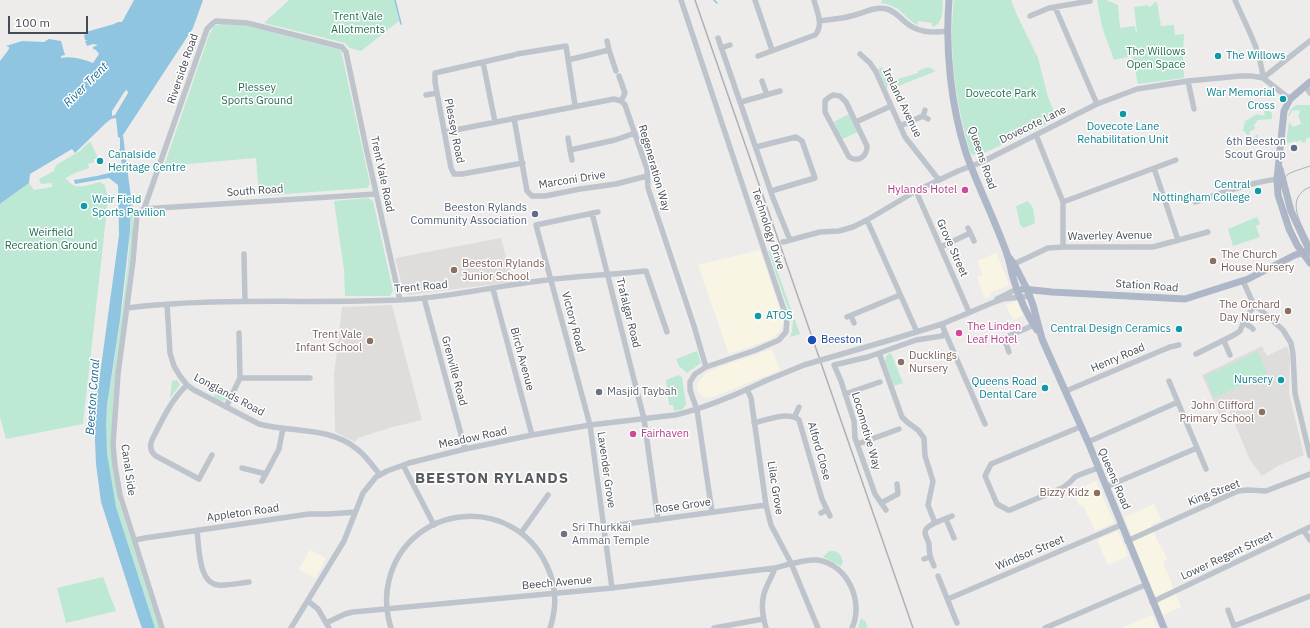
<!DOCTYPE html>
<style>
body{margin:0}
#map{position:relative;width:1310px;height:628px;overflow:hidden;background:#eeeceb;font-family:"IBM Plex Sans",sans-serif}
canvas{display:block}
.scale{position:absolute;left:8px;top:16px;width:80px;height:18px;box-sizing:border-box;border:2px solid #464c56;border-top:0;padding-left:5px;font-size:12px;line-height:14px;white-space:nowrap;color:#464c56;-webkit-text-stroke:3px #fff;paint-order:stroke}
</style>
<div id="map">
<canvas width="1310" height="628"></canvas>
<div class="scale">100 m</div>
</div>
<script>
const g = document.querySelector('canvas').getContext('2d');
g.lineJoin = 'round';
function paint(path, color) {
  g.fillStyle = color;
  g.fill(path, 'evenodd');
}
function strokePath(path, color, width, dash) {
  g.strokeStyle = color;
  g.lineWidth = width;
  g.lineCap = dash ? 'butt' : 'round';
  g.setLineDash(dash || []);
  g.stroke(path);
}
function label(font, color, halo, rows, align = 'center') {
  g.font = font + ' "IBM Plex Sans",sans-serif';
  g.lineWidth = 3;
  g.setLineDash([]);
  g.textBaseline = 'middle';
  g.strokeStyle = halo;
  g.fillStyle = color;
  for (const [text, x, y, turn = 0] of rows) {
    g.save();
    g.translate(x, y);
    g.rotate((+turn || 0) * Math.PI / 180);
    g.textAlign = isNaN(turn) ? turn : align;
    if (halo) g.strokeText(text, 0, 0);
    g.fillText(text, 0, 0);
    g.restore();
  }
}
paint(new Path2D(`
 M760 250 782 316 783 324 780 331 771 339 729 354 698 265Z
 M996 253 1009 285 991 292V296L985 299 977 278 983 275 977 261Z
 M1017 301 1023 316 1013 320 1006 305Z
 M772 349 780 370 710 398 704 397 699 393 697 388 699 381 706 373 720 367Z
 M1096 481 1114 523 1095 531 1083 505 1080 507 1073 492Z
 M1154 504 1161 520 1151 525 1159 545 1160 546H1161L1167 559 1163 562 1181 607 1163 615 1132 542 1131 533 1125 517Z
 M1118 531 1128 556 1108 565 1097 540Z
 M310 550 326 558 315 578 299 569Z
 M1152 615 1158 628H1122Z`), '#f9f5e5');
paint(new Path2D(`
 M501 238 513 282 408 295 403 290 395 258Z
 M392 305 422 420 393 427 358 438 355 442 335 432 334 375 342 307Z
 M1262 346 1267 356 1287 346 1290 356 1289 393 1304 455 1278 466 1262 476 1250 460 1229 410 1219 414 1202 375Z`), '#dfdddc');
paint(new Path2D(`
 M289 0H395L399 21 361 51 350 48 345 43 264 23Z
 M882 0H943C942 11 944 24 932 27V23L918 21 917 25C901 15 903 7 881 3Z
 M954 0H1011L1017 15 1038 58 1048 97 1057 119 982 154 973 155 970 152C956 103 948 51 954 0Z
 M1097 0H1106L1118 5 1120 28 1135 26 1136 32H1137L1134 7 1148 5 1149 8 1155 2H1157L1161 26 1174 25 1175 35 1184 34 1183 56 1184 78 1138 84 1132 56 1114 60 1102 27Z
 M222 23 243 25 341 50 370 184 367 188 259 196 256 158 164 166 209 35 214 26Z
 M882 67 888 82 887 89 878 69Z
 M928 67 936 71 896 87 894 80 918 73V71Z
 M1296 105H1310V137L1306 139V142L1302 143 1301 140 1296 142 1295 141 1286 144 1289 122 1293 127 1301 124 1298 114 1300 113 1299 110 1292 111 1290 114V116H1288L1291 109Z
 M1267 110 1272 113V119L1258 120 1254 125 1255 129 1250 131 1249 142 1252 141 1253 138 1258 134V138L1254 144 1245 146 1247 135 1243 130 1245 121 1257 114 1265 116 1264 111Z
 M849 114 858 132 842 139 834 122Z
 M90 141 98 158 94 159V162L88 164 89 168 75 173 66 178C74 192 87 185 100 182L105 185 108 200 83 424 6 439 0 417V204L29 183 34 190 52 187V183L41 184 39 179 54 171 56 165 80 151Z
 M368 198 373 201 393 291 390 296H345L344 270 334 201Z
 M1028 201 1033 208 1035 223 1024 228 1020 225 1016 206Z
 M131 204H133V237L114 393 111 440 119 502 159 628H155L116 507C110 480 105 452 106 425 106 404 111 383 114 362 122 310 131 257 131 204Z
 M1257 217 1260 224 1256 226 1260 237 1233 246 1228 229Z
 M770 250 771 253 793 315H790L768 251Z
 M793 320H795L800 334 790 337 792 331Z
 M697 351 701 363 687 373 679 366 676 359Z
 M1258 351 1267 373 1214 398 1205 376Z
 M891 353 903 383 894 386 885 361 886 356Z
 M679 375 682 377 686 404 683 409 674 411 673 405H669L666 380Z
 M177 380 180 385 170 398 172 381Z
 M214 395H229L227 400 221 401 214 398Z
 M829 551C837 550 841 554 843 562L841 566 823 557Z
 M103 577 116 611 66 623 57 588Z
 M861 618 866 622 867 628H858Z`), '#bde8d3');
paint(new Path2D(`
 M134 0H203L193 28 123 135 131 198 130 231 120 320 107 405 106 425 107 454 116 507 155 628H142L139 620 101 502 96 464 95 441V411L119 235 118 185 109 178 75 184 74 180C85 178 114 174 122 167L120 150 119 149H120V138L118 137 116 118 111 119 107 122 75 153 72 149 30 174 29 183 0 204V61L9 49V47L6 46 22 41 44 42 49 39 61 41 65 55 61 56V58C72 56 83 59 93 63L99 54 96 50 93 49V47L98 45 93 44 87 46 85 41 88 40H85L84 35 87 34 86 32 114 24 118 22H122ZM127 90 128 93 115 115 112 116V111L125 91Z`), '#8fc5e1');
strokePath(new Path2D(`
 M395 0 401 24
 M714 0 717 3`), '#8fc5e1', 1.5);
strokePath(new Path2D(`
 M681 0 787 319 786 332 779 340 756 350 706 367 695 374 690 382V390L697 410 712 512
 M755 0 772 50
 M1235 0C1246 26 1260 48 1263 78
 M1055 7 1097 104
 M1030 16 1049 8 1090 1
 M820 21C830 19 841 19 851 16 862 14 874 6 887 9 894 11 899 16 904 21 917 33 931 33 948 31
 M718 38 773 198 790 240
 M721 48 730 45
 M609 50 616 71
 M517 54 566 46 575 105
 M860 54 870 63 876 72 905 137 939 180
 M514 55 435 73V82L451 168 454 174H462L523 163
 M758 56 815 35C824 25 817 12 814 0
 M568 60 609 50 607 41
 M483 62 495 122
 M619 76 625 93 621 101
 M1263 78 1310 41
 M762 81 767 95
 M1188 81 1194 109
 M1305 86 1310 93
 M426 95 437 93
 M833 95 840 96 846 102 867 146C867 156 859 163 849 157L825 112V101L828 98Z
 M741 102 780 91
 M925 110 923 116 928 119
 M514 118 527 191 532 196H545L580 189 616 184 647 176
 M856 122 891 106
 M900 126 923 116
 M445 132 614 99 621 101 625 105 647 169 648 188 694 326 706 367
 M1036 135 1063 202V247
 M568 138 570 150 615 140 635 133
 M756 147 796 137 802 141 815 178 771 191
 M570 150 572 160
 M1154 168 1178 240
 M916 191 969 312
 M1063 202 1176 160
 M1195 202C1222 193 1249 183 1277 179
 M144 209 207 29 213 23 216 21 247 23 342 47 346 52 367 152 400 300
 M598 212 536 225 590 425 612 588
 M592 213 644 419 658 520
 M867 220 917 332
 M968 228 974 241
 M783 242 820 232 839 231 853 227 867 220 916 191 958 171 982 162 1097 104 1137 89 1188 81 1240 76H1252L1263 78 1290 99
 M941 247 970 233
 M244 254 245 301
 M1014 264 1048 248 1063 247H1153L1208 232
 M1243 281 1253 303 1283 330 1291 343 1293 354 1295 393 1310 456
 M493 289 532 435
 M424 298 465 449
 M997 299 1017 289
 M167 304 170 353 174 366 180 376 187 385 194 390 259 424C292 433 329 426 357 449 366 456 373 466 380 475
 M127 308C218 297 309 304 399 300 444 298 487 288 531 282 569 276 608 275 646 271L667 332
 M851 316 854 323
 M847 317 900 295
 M1244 323 1251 327 1253 329
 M945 332 985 424
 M239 333 240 378
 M897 338 942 324 992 303 1003 299 1030 296
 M1224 341 1230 355
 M1009 352 1004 338 1034 325
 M879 353 902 417 907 422 918 430 924 438 925 456 933 481 928 505 935 523
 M1196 354 1234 335 1240 331 1246 316 1255 306
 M1169 381 1206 469
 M187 385C171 400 162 420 152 440 149 447 151 452 156 456L199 479 212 455
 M747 389 751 398 766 505 771 525 791 563 818 628
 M1066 391 1170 347 1179 345
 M845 394 880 382
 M226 407 240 378H310
 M795 416 799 407
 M754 423C767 420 788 411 799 420L822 499 830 516
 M1080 427 991 464 985 476 997 504 1008 510H1010L1062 488C1068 485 1071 481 1075 477 1082 473 1091 471 1098 468
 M1088 442 1178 402
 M858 444 899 429
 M403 465 434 525
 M242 468 266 474
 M262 481 279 449 283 428
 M1106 487 1197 448
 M881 503 898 494 897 484
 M886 510 875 494 855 438 854 421 841 381 834 365 868 357 916 340 942 336 945 332 942 324
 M821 513 827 510
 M946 519 954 538
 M603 527 766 505
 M197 530C199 546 198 583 218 585 228 586 239 583 249 582
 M1304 531 1310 540
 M521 533 548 495
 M135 540 145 538 309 514H329L355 512
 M1127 541 1238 491 1247 490 1266 491 1310 474
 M924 559 930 557
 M934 566C930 557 929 553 929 544 928 540 925 536 925 532 926 524 946 519 952 516
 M938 576 957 623
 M948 599 1121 525
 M308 601 318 609 329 628
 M1152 602 1310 527
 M1228 610 1234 626 1310 596
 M326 623 345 614 353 612 612 588 775 568C789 565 802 559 817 560 848 564 864 602 852 628
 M162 628 120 495 115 466 113 445 118 374 133 261 137 214 143 209 376 194
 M291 628 344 541 363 493 376 477 387 471 409 463 465 449 532 435 590 425 675 415C706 408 736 395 765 381
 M391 628C386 612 385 596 389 580 408 503 514 493 547 566 556 585 557 607 550 628
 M714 628 763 619
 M766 628C762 614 760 600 767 586 769 580 773 575 775 568
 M1045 628 1145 585`), '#bec4cc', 5.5);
strokePath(new Path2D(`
 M949 0C945 49 951 106 966 153 978 187 995 220 1007 254 1010 263 1011 272 1014 281 1019 297 1027 315 1037 330
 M1310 82 1290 99 1284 111 1277 179 1278 195 1289 229 1297 245 1310 263
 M1280 169 1291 211 1310 252
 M1007 255 1014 264 1027 289 1033 305 1042 339 1088 442 1164 628
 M1023 289 1052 292 1185 299 1248 279 1295 255 1310 250`), '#adb7c8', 7);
strokePath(new Path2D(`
 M1310 166 1295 171 1288 174 1282 181 1280 192 1281 199 1293 231 1310 264
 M1310 187C1283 198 1302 225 1310 243`), '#aeb0b5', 1);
strokePath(new Path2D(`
 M695 0 913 628`), '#aeb0b5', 1.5);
strokePath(new Path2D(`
 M765 381 804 365 897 338`), '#bec4cc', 5.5);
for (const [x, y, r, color] of [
 [1218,56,4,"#0f9aa8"],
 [1283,99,4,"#0f9aa8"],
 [1123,114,4,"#0f9aa8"],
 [1294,148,4,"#5c6f8a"],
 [100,161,4,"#0f9aa8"],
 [965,190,4,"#d1479c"],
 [1258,191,4,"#0f9aa8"],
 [84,206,4,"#0f9aa8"],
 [535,214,4,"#5c6f8a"],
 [1213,261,4,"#8d6e63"],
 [454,270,4,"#8d6e63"],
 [1288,311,4,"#8d6e63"],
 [758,316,4,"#0f9aa8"],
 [1179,329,4,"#0f9aa8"],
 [959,333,4,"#d1479c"],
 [812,340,5,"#1a4fb4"],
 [370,341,4,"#8d6e63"],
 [901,362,4,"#8d6e63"],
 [1281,380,4,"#0f9aa8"],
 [1045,388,4,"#0f9aa8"],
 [599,392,4,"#6b7280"],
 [1262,412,4,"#8d6e63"],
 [633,434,4,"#d1479c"],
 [1097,493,4,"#8d6e63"],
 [564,534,4,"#6b7280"]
]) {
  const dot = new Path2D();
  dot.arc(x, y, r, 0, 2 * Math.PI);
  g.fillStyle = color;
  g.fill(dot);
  strokePath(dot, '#fff', 1.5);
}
label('11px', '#206e51', '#fff', [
 ["Trent Vale",358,17],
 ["Allotments",358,30],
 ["The Willows",1156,52],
 ["Open Space",1156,65],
 ["Plessey",257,88],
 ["Sports Ground",257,101],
 ["Dovecote Park",1001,94],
 ["Weirfield",51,233],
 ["Recreation Ground",51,246]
]);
label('11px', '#0d838f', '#fff', [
 ["The Willows",1226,56,"left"],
 ["War Memorial",1275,93],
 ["Cross",1275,106],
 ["Dovecote Lane",1123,127,"center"],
 ["Rehabilitation Unit",1123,140,"center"],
 ["Canalside",108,155,"left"],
 ["Heritage Centre",108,168,"left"],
 ["Central",1250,185],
 ["Nottingham College",1250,198],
 ["Weir Field",92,200,"left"],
 ["Sports Pavilion",92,213,"left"],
 ["ATOS",766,316,"left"],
 ["Central Design Ceramics",1171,329],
 ["Nursery",1273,380],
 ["Queens Road",1037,382],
 ["Dental Care",1037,395]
], 'right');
label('11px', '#464c56', '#fff', [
 ["Riverside Road",183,69,-71],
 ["Ireland Avenue",902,103,64],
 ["Dovecote Lane",1033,125,-26],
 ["Plessey Road",454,131,79],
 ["Queens Road",982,158,71],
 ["Regeneration Way",654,168,74],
 ["Trent Vale Road",382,174,78],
 ["Marconi Drive",572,180,-9],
 ["South Road",255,191,-4],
 ["Technology Drive",768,229,72],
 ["Waverley Avenue",1110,236,-1],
 ["Grove Street",952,248,66],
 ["Station Road",1147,286,4],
 ["Trent Road",421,287,-5],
 ["Trafalgar Road",628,313,76],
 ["Victory Road",573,322,75],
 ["Henry Road",1118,358,-23],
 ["Birch Avenue",522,359,75],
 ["Grenville Road",454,371,75],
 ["Longlands Road",229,395,28],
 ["Locomotive Way",866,431,74],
 ["Meadow Road",473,438,-12],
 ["Alford Close",819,451,74],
 ["Canal Side",128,470,82],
 ["Lavender Grove",606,470,82],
 ["Queens Road",1114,479,67],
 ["Lilac Grove",775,488,81],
 ["King Street",1214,493,-21],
 ["Rose Grove",683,506,-8],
 ["Appleton Road",243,513,-8],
 ["Windsor Street",1030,553,-23],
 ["Lower Regent Street",1227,556,-25],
 ["Beech Avenue",557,583,-5]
]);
label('11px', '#4e5e75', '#fff', [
 ["6th Beeston",1286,142],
 ["Scout Group",1286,155],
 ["Beeston Rylands",527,208],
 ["Community Association",527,221]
], 'right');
label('11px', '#b23c85', '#fff', [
 ["Hylands Hotel",957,190,"right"],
 ["The Linden",967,327],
 ["Leaf Hotel",967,340],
 ["Fairhaven",641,434]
], 'left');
label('11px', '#785e54', '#fff', [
 ["The Church",1221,255,"left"],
 ["House Nursery",1221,268,"left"],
 ["Beeston Rylands",462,264,"left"],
 ["Junior School",462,277,"left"],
 ["The Orchard",1280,305],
 ["Day Nursery",1280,318],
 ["Trent Vale",362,335],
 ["Infant School",362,348],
 ["Ducklings",909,356,"left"],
 ["Nursery",909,369,"left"],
 ["John Clifford",1254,406],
 ["Primary School",1254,419],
 ["Bizzy Kidz",1089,493]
], 'right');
label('11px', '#164399', '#fff', [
 ["Beeston",821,340]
], 'left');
label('11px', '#5b616d', '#fff', [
 ["Masjid Taybah",607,392],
 ["Sri Thurkkai",572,528],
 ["Amman Temple",572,541]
], 'left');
label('italic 12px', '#1b6c94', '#fff', [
 ["River Trent",86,85,-45],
 ["Beeston Canal",93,397,-86]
]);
g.letterSpacing = '1px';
label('bold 15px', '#595b5f', '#fff', [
 ["BEESTON RYLANDS",492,479]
]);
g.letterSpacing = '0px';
</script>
